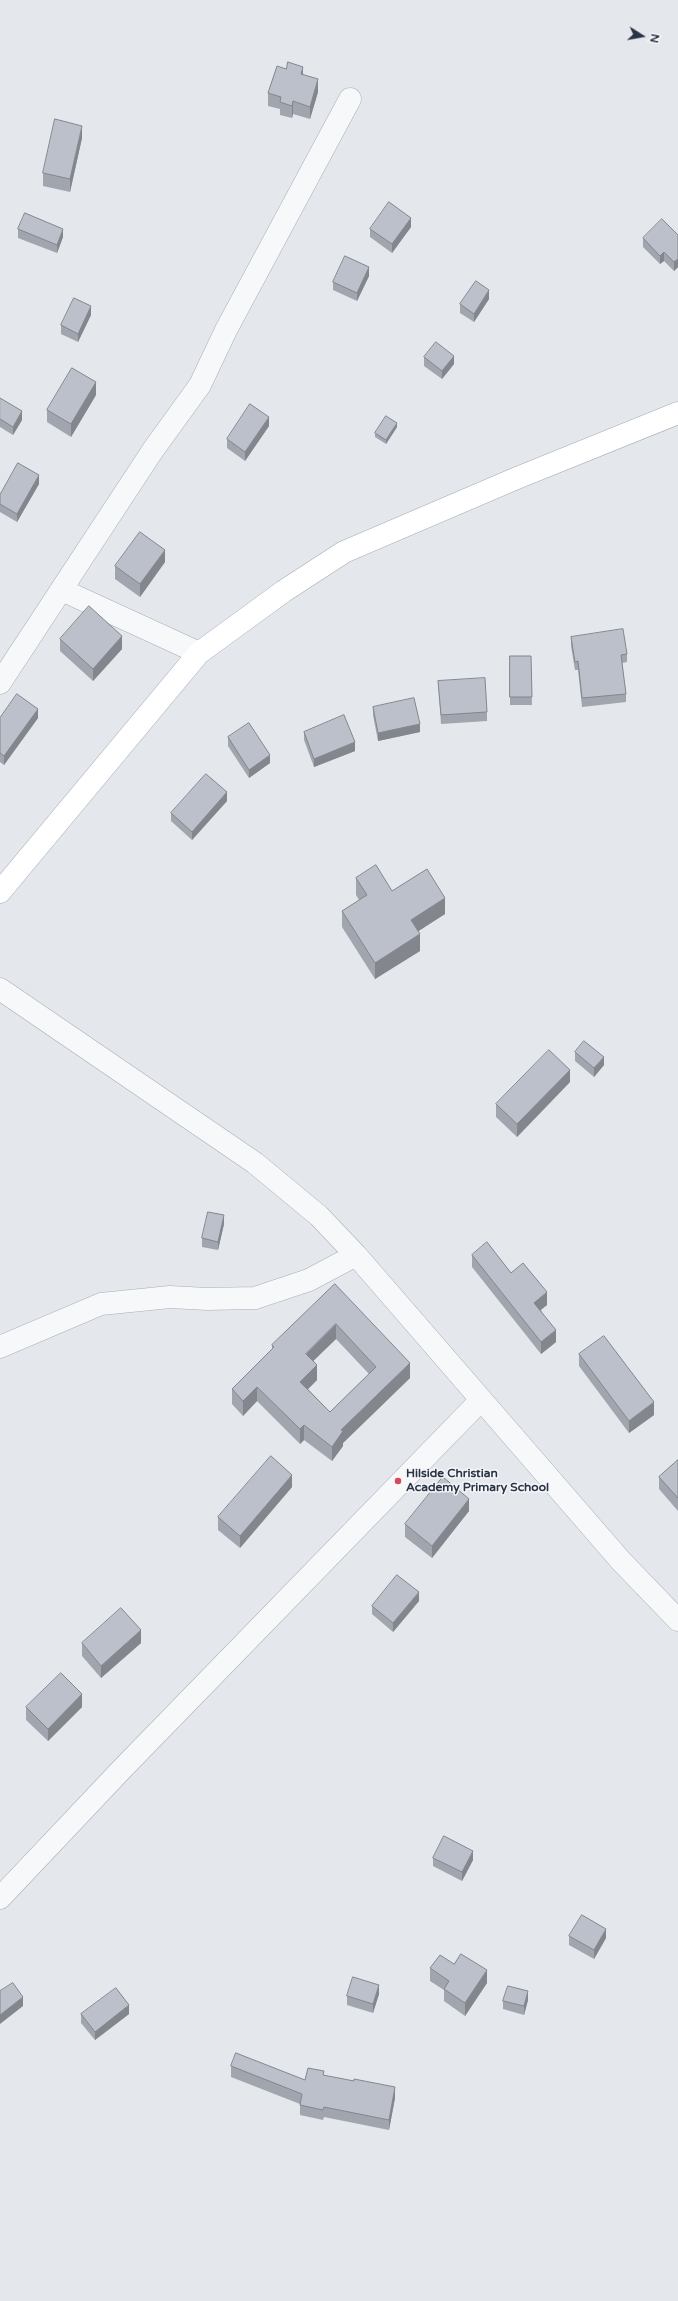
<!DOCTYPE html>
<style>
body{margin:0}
#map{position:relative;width:678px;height:2301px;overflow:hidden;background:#e4e7ec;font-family:"Varela Round",sans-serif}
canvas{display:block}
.north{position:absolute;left:622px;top:16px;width:40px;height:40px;-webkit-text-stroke:3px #f4f6f9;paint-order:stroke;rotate:101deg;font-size:11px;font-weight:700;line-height:16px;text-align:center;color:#2b3445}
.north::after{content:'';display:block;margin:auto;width:14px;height:18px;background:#2b3445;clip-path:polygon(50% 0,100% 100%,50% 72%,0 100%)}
</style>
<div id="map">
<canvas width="678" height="2301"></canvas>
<div class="north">N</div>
</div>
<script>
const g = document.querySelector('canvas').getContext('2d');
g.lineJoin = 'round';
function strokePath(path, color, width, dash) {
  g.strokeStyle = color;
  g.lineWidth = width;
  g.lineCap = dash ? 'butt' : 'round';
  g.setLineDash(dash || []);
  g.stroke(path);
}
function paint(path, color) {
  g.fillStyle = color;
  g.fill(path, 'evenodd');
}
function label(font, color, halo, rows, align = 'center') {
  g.font = font + ' "Varela Round",sans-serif';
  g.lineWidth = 3;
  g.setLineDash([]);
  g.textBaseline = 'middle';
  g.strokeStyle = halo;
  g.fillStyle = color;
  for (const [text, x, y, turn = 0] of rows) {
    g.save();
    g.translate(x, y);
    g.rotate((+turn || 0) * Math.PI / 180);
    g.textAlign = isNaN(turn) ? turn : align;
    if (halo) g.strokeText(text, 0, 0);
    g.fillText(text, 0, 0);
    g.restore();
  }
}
const minor = new Path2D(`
 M62 590 199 653
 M0 683 153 450 200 385 226 330 350 99
 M0 989 255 1163 319 1216 356 1255 621 1561 678 1620
 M0 1347 101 1304 170 1297 207 1299 255 1298 309 1280 356 1255
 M0 1898 122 1769 481 1400`);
const major = new Path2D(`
 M0 892 199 653 284 591 344 552 517 478 678 413`);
strokePath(minor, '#a9aeb7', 23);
strokePath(major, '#a3abb8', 23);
strokePath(minor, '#f7f8fa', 22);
strokePath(major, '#fff', 22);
paint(new Path2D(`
 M303 75 318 92 310 119 293 114 292 118 280 115V109L268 106V93Z
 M82 138 70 192 43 186V173Z
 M411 227 392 253 370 237V229Z
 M18 229 63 237 57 253 18 238Z
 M678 235V267L674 271 664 261 660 264 643 247V238Z
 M369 276 357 301 333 290V282Z
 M489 299 474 322 460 313V304Z
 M91 315 78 342 61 334V325Z
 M424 357 454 364 442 379 424 366Z
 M96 395 71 437 47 422V410Z
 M0 398 22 420 13 435 0 427Z
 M269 426 245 461 227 448V439Z
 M397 427 386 444 375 437V433Z
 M39 484 17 522 0 512V495Z
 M165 562 140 597 115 579V566Z
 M571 637 627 654V662L622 663 626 694V702L582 707 578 670H575L571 646Z
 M60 639 122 649 93 681 60 651Z
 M510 656H531L532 705H510Z
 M438 681 487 712V721L441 724Z
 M373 707 420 732 378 741 373 715Z
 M0 718H38L4 765 0 762Z
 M304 732 355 751 314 767 304 740Z
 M228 737 270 763 249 778 228 746Z
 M227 801 192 840 171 821V813Z
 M356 878 392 891 445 914 418 931 420 951 375 979 342 927V911L359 900 356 895Z
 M575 1052 604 1065 594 1077 575 1061Z
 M570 1082 517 1137 496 1117V1104Z
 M224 1224 218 1250 202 1247V1238Z
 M472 1255 547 1305 541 1310 556 1342 541 1354 472 1267Z
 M335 1284 410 1378 343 1443V1446L332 1461 304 1440 300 1444 257 1401 243 1416 232 1404V1389L272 1349V1345ZM336 1339 369 1374 330 1412 308 1389 317 1380 313 1361Z
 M579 1354 654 1415 629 1433 579 1366Z
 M678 1460V1511L659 1489V1477Z
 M292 1487 240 1548 218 1530V1517Z
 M469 1511 432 1558 405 1537V1524Z
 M419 1601 393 1632 372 1614V1606Z
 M82 1643H141L101 1678 82 1656Z
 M26 1707H82L48 1741 26 1720Z
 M433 1858 473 1860 462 1881 433 1866Z
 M569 1936 606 1938 594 1959 569 1945Z
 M430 1968 487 1983 465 2016 444 2001V1990L430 1981Z
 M379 1994 373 2013 347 2005V1996Z
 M528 2000 524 2015 503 2009V2001Z
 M81 2014H129L95 2040 81 2023Z
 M231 2066 305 2080 324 2076 395 2098 389 2130 324 2117 323 2120 300 2115V2104L231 2077Z`), '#a1a5ae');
paint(new Path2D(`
 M303 67V80L301 74Z
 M318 79V92L310 119V107Z
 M293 101V114L292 118V106Z
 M82 126V138L70 192V179Z
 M411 218V227L392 253V244Z
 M63 229V237L57 253V245Z
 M664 252V261L660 264V256Z
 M678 259V267L674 271V262Z
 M369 267V276L357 301V293Z
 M489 290V299L474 322V314Z
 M91 306V315L78 342V334Z
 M454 356V364L442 379V371Z
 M96 382V395L71 437V424Z
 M22 411V420L13 435V427Z
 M269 417V426L245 461V452Z
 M397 423V427L386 444V440Z
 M39 475V484L17 522V514Z
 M165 550V562L140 597V584Z
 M122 636V649L93 681V669Z
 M38 709V718L4 765V756Z
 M420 724V732L378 741V733Z
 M355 742V751L314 767V759Z
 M270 755V763L249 778V770Z
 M227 792V801L192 840V832Z
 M445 898V914L411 936V920Z
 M420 934V951L375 979V963Z
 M604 1057V1065L594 1077V1068Z
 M570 1070V1082L517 1137V1124Z
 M224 1215V1224L218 1250V1242Z
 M547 1292V1305L534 1315V1303Z
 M336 1324V1339L306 1368V1354Z
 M556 1330V1342L541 1354V1342Z
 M410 1363V1378L343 1443V1446L332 1461V1447L341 1430Z
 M317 1365V1380L300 1397V1382Z
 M257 1387V1401L243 1416V1401Z
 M654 1402V1415L629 1433V1421Z
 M304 1425V1440L300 1444V1429Z
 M292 1475V1487L240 1548V1536Z
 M469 1499V1511L432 1558V1546Z
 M419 1592V1601L393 1632V1623Z
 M141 1630V1643L101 1678V1666Z
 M82 1694V1707L48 1741V1729Z
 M473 1851V1860L462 1881V1872Z
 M606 1929V1938L594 1959V1950Z
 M487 1970V1983L465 2016V2003Z
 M379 1985V1994L373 2013V2004Z
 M528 1991V2000L524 2015V2006Z
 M23 1997V2006L0 2024V2015Z
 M129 2005V2014L95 2040V2032Z
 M395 2087V2098L389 2130V2120Z`), '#83868d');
const building = new Path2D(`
 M288 62 303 67 301 74 318 79 310 107 293 101 292 106 280 102 281 97 268 93 277 66 286 69Z
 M55 119 82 126 70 179 43 173Z
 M389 202 411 218 392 244 370 229Z
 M25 213 63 229 57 245 18 229Z
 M662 219 678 235V259L674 262 664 252 660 256 643 238Z
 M345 256 369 267 357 293 333 282Z
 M476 281 489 290 474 314 460 304Z
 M74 298 91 306 78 334 61 325Z
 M436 342 454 356 442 371 424 357Z
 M72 368 96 382 71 424 47 410Z
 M0 398 22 411 13 427 0 419Z
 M250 404 269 417 245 452 227 439Z
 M386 416 397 423 386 440 375 433Z
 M18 463 39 475 17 514 0 504V495Z
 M140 532 165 550 140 584 115 566Z
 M89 606 122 636 93 669 60 639Z
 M623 629 627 654 621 655 626 694 582 698 578 661 575 662 571 637Z
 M510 656H531L532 697H510Z
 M485 678 487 712 441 715 438 681Z
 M17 694 38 709 4 756 0 753V718Z
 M414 698 420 724 378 733 373 707Z
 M344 715 355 742 314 759 304 732Z
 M249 723 270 755 249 770 228 737Z
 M206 774 227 792 192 832 171 813Z
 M376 865 392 891 427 869 445 898 411 920 420 934 375 963 342 911 367 895 356 878Z
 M584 1041 604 1057 594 1068 575 1052Z
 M549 1050 570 1070 517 1124 496 1104Z
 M208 1212 224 1215 218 1242 202 1238Z
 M487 1242 511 1273 523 1263 547 1292 534 1303 556 1330 541 1342 472 1255Z
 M335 1284 410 1363 341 1430 343 1431 332 1447 304 1425 300 1429 257 1387 243 1401 232 1389 274 1347 272 1345ZM336 1324 376 1367 330 1412 300 1382 317 1365 306 1354Z
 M604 1336 654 1402 629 1421 579 1354Z
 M271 1456 292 1475 240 1536 218 1517Z
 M678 1460V1498L659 1477Z
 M443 1477 469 1499 432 1546 405 1524Z
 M397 1575 419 1592 393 1623 372 1606Z
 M121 1608 141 1630 101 1666 82 1643Z
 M61 1673 82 1694 48 1729 26 1707Z
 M444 1836 473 1851 462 1872 433 1858Z
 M582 1915 606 1929 594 1950 569 1936Z
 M461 1954 487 1970 465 2003 444 1989 449 1981 430 1968 440 1955 454 1964Z
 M353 1977 379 1985 373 2004 347 1996Z
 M13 1983 23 1997 0 2015V1991Z
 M508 1986 528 1991 524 2006 503 2001Z
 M116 1988 129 2005 95 2032 81 2014Z
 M236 2053 305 2080 308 2068 324 2071 323 2075 354 2081V2079L395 2087 389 2120 324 2107 323 2110 300 2105 302 2094 231 2066Z`);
paint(building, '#bbc0ca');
strokePath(building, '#83868d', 1);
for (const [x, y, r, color] of [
 [398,1481,4,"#d1495b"]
]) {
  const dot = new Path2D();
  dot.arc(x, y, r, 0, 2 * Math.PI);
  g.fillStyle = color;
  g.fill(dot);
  strokePath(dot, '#f4f6f9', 1.5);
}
label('bold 12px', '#2b3445', '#f4f6f9', [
 ["Hilside Christian",406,1474],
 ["Academy Primary School",406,1488]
], 'left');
</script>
